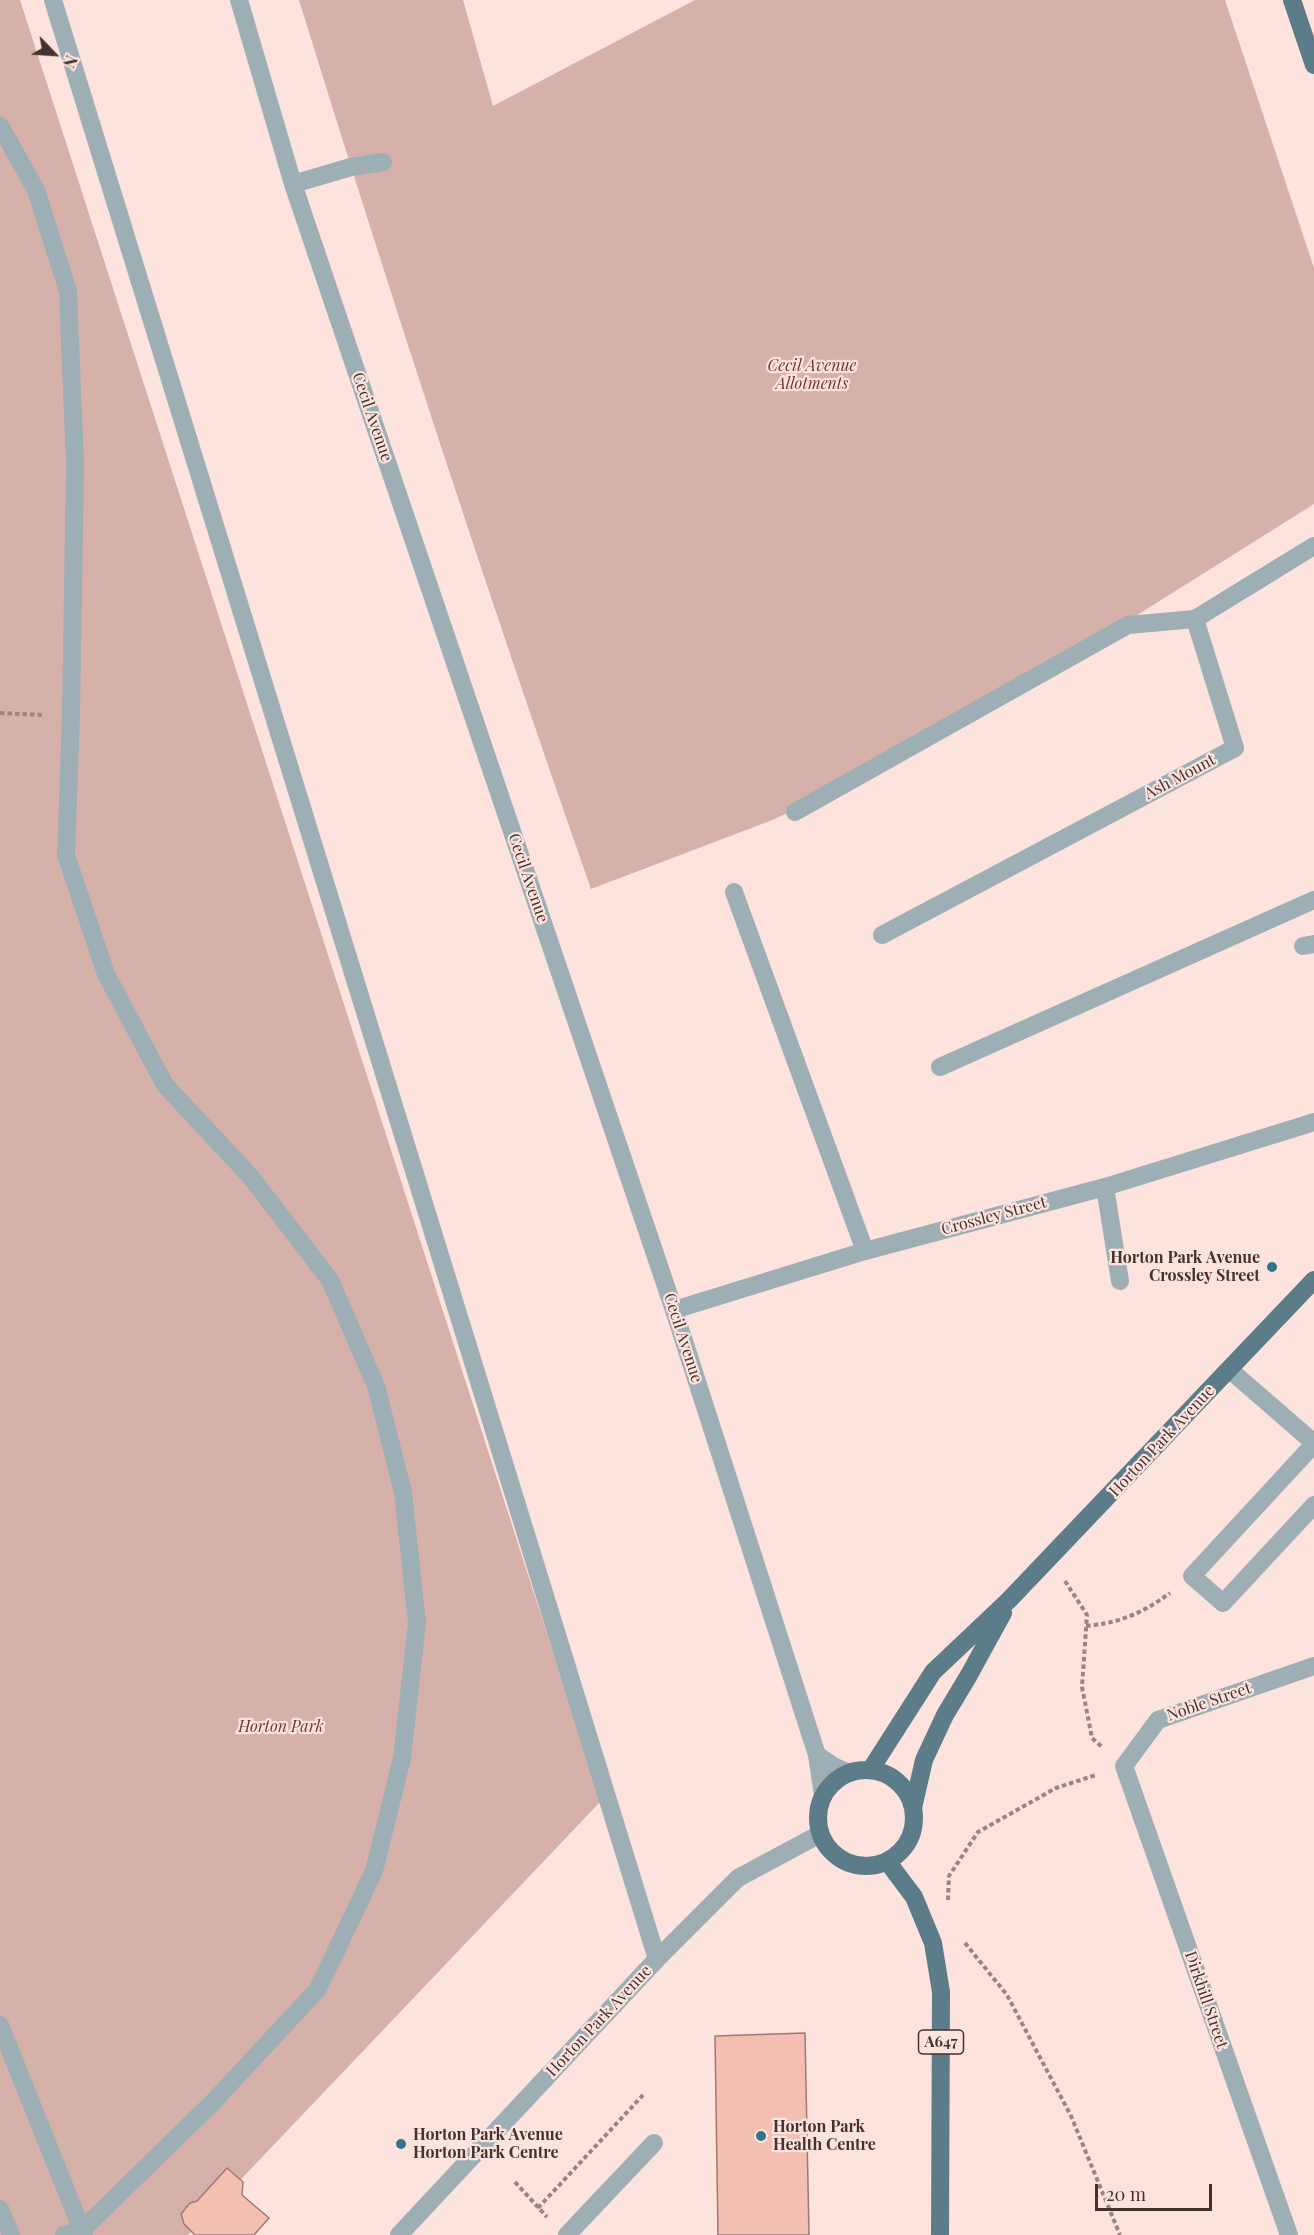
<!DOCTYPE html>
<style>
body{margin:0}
#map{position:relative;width:1314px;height:2235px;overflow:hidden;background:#fce3dd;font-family:"Playfair Display",serif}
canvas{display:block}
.north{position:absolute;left:24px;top:24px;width:60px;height:60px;-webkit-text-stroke:4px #fce3dd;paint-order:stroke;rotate:115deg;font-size:16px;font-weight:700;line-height:24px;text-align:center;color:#43322f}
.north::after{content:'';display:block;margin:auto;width:21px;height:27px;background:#43322f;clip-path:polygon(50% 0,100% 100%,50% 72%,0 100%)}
.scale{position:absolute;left:1095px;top:2184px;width:117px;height:27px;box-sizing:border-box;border:3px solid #43322f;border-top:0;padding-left:8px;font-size:18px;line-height:21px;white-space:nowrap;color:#43322f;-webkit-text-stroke:4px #fce3dd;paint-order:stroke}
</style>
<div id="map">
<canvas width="1314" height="2235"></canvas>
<div class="north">N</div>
<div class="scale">20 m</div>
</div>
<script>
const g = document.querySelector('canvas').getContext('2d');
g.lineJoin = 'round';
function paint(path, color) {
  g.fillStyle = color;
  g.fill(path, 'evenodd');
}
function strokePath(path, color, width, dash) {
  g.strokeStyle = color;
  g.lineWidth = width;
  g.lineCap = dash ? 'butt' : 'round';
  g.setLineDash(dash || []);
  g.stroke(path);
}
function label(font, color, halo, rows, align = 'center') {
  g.font = font + ' "Playfair Display",serif';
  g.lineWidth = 4.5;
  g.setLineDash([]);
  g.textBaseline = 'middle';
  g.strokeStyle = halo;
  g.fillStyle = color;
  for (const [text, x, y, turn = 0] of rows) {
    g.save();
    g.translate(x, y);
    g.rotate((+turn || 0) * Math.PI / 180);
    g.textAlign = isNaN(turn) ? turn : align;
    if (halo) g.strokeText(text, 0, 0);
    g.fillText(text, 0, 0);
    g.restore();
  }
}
paint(new Path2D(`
 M0 0H20L601 1801 188 2235H0Z
 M299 0H463L493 106 695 0H1225L1314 268V504L951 732 775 819 591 889C488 595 391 298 299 0Z`), '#d5b1aa');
const building = new Path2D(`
 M805 2033 809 2235H718L715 2036Z
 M227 2168 243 2182 242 2195 269 2218 254 2235H195L184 2224 181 2214 190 2203 197 2201Z`);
paint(building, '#f4beb3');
strokePath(building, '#9f7972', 1.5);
strokePath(new Path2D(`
 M0 713 43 715
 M1065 1581 1087 1615 1082 1687 1092 1738 1102 1747
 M1086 1626C1119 1623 1143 1613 1170 1593
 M948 1900 949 1876 978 1832 1056 1788 1096 1775
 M965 1943 1007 1995 1071 2116 1120 2235
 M515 2182 547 2217
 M538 2208 643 2095`), '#9a8681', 4, [4.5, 3]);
strokePath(new Path2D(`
 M53 0 657 1959
 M239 0 293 184 674 1310 817 1755
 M0 126 36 190 68 291 75 464 71 716 66 855 106 974 165 1085 250 1176 330 1280 376 1386 403 1492 417 1623 402 1758 374 1871 318 1989 214 2101 82 2230 64 2235
 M293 184 351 167 383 162
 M795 812 1128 625 1195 619
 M734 892 865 1251
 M882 935 1235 748 1195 619 1314 546
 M1303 946 1314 944
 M940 1067 1314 900
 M1105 1187 1120 1281
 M674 1310 865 1251 1105 1187 1314 1122
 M1230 1370 1314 1443
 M1314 1444 1192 1576 1223 1603 1314 1505
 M823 1796 817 1755 833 1766 849 1773
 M0 2025 84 2235
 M0 2209 11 2235
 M399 2235 657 1959 738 1878 820 1834
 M567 2235 654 2143
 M1289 2235 1124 1766 1158 1720 1314 1666`), '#9daeb5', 18);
strokePath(new Path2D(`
 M1292 0 1314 65
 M871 1769 933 1672 1009 1600 1314 1280
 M818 1818a48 48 0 1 1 96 0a48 48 0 1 1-96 0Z
 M913 1808 924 1760 945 1715 969 1675 1003 1613
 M887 1861 914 1897 933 1943 941 1992 940 2235`), '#5c7c89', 18);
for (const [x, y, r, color] of [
 [1272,1267,6,"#357389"],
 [761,2136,6,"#357389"],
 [401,2144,6,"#357389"]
]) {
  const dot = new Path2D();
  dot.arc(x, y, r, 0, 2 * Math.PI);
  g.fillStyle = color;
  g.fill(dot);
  strokePath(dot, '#fce3dd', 2);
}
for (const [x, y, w] of [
 [941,2042,45]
]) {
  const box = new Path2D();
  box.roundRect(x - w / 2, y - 12, w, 24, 4.5);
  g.fillStyle = '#fce3dd';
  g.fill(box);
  strokePath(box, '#43322f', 1.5);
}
label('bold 15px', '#43322f', null, [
 ["A647",941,2042]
]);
label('italic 16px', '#773529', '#fce3dd', [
 ["Cecil Avenue",812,366],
 ["Allotments",812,384],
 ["Horton Park",281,1727]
]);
label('16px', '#43322f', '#fce3dd', [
 ["Cecil Avenue",372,417,71],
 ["Ash Mount",1180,777,-28],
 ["Cecil Avenue",528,878,71],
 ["Crossley Street",994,1216,-15],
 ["Cecil Avenue",683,1338,72],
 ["Horton Park Avenue",1162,1441,-47],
 ["Noble Street",1209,1702,-19],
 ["Dirkhill Street",1206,2000,71],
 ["Horton Park Avenue",599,2021,-47]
]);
label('bold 16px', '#43322f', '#fce3dd', [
 ["Horton Park Avenue",1260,1258,"right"],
 ["Crossley Street",1260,1276,"right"],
 ["Horton Park",773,2127],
 ["Health Centre",773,2145],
 ["Horton Park Avenue",413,2135],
 ["Horton Park Centre",413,2153]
], 'left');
</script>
